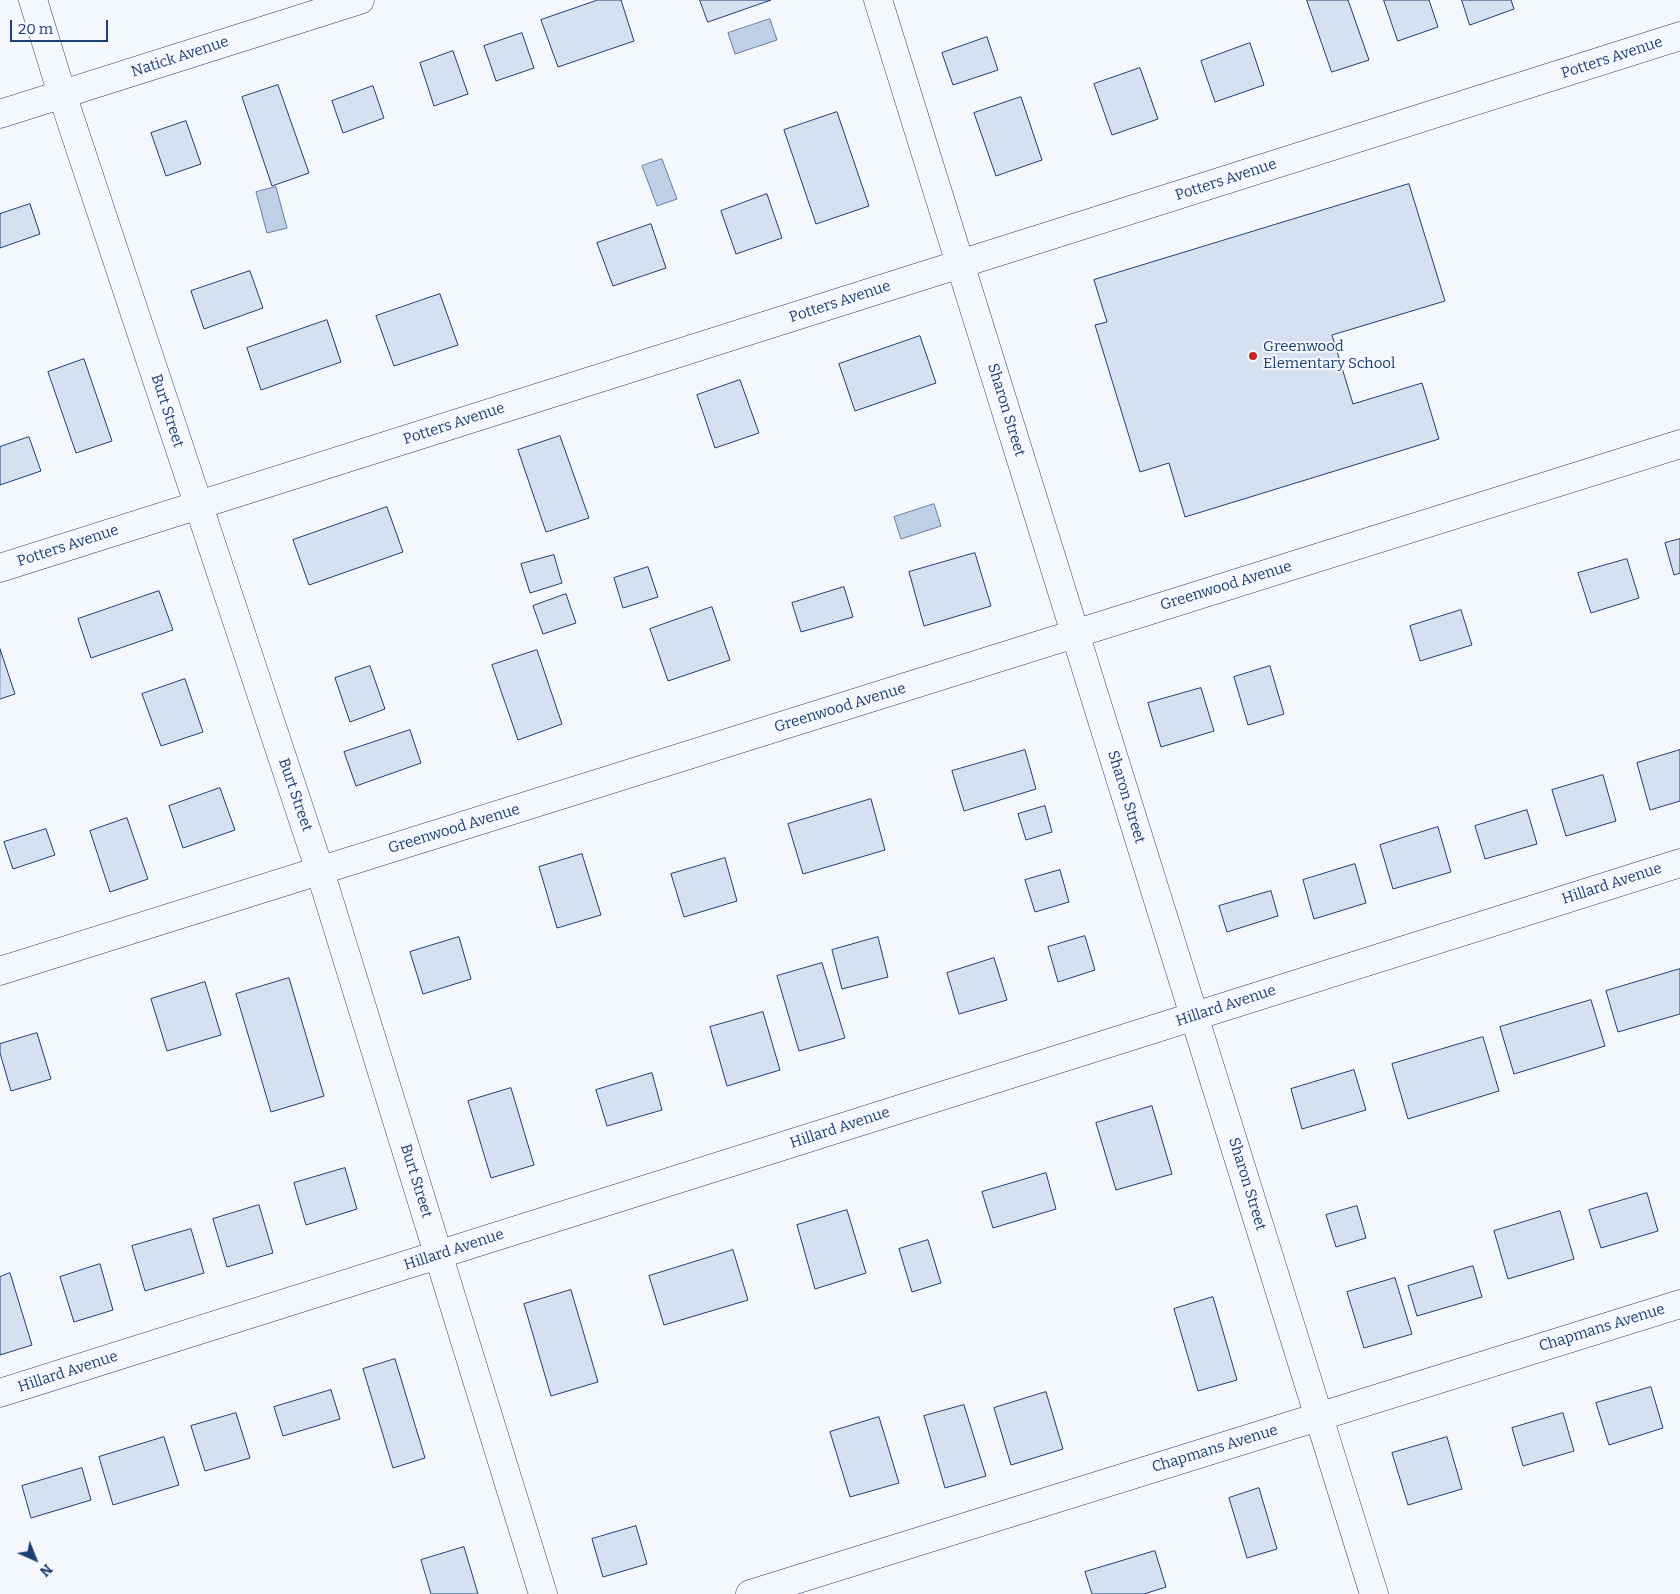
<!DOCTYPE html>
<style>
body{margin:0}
#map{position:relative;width:1680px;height:1594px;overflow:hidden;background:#f4f7fb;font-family:Bitter,serif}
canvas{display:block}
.north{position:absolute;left:10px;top:1534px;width:50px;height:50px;-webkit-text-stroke:4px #f4f7fb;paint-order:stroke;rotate:136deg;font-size:14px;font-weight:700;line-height:20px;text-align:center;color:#1d3f73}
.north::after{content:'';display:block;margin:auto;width:18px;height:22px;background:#1d3f73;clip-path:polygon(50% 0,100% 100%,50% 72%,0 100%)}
.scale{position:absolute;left:10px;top:20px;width:98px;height:22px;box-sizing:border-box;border:2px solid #1d3f73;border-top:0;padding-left:6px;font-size:15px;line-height:18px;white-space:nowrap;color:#1d3f73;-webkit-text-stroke:4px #f4f7fb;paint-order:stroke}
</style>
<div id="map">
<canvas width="1680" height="1594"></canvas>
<div class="north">N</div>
<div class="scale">20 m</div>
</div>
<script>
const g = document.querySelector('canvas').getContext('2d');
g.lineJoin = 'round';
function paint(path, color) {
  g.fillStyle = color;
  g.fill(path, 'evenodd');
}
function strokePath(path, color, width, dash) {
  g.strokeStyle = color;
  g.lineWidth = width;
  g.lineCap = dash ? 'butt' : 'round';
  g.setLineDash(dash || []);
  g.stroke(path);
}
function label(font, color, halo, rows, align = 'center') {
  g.font = font + ' Bitter,serif';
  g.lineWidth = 4;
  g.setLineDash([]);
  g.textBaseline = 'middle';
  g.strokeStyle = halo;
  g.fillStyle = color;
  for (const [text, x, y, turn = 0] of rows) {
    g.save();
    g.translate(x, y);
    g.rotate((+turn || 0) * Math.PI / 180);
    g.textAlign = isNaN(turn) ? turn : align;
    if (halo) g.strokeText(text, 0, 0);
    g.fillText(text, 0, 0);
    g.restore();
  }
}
const water = new Path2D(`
 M770 19 777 40 735 54 728 33Z
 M662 159 677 199 657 206 642 166Z
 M276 187 287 228 267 233 256 192Z
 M934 504 941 526 901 539 894 517Z`);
paint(water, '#bed0e5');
strokePath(water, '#687fa3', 1);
const building = new Path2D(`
 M598 0H621L634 41 558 67 541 20Z
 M700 0H771L708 22Z
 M1307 0H1348L1369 60 1332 72Z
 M1384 0H1429L1438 27 1398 41Z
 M1462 0H1511L1514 9 1470 25Z
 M522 33 534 68 496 81 484 46Z
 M987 37 998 70 953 85 942 53Z
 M1250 43 1264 85 1215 102 1201 61Z
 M453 51 468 94 434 106 420 63Z
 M1140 68 1158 119 1112 135 1094 84Z
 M278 85 309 173 272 186 242 97Z
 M373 86 384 118 343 133 332 101Z
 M1021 97 1042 160 996 176 974 113Z
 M837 112 869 206 816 224 784 130Z
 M186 121 201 164 166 176 151 133Z
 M1409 184 1445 301 1332 335 1353 404 1422 383 1439 439 1185 517 1169 463 1140 472 1095 325 1107 322 1094 280Z
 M767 194 782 238 736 254 721 211Z
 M30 204 40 234 0 248V214Z
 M651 224 666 268 613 286 597 243Z
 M250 271 263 308 204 329 191 291Z
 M440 294 458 345 394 366 376 316Z
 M327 320 341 362 261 390 247 348Z
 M920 336 936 383 855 411 839 364Z
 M84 359 112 441 76 453 48 372Z
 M740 380 759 433 715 448 697 395Z
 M560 436 589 518 546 532 518 450Z
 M29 437 41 471 0 485V447Z
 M387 507 403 552 309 585 293 540Z
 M1680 539V573L1674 575 1665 543Z
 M975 553 991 606 924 626 909 572Z
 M554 555 562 583 530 593 521 564Z
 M1627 559 1639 598 1591 613 1578 573Z
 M648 567 658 597 623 608 614 578Z
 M844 587 853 617 801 632 792 603Z
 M159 591 173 630 91 658 78 619Z
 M566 594 576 623 543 634 533 606Z
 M712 607 730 660 668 681 650 629Z
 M1461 610 1472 645 1420 661 1410 626Z
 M0 649 15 694 0 699Z
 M537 650 562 724 518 740 492 665Z
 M370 666 385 709 350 722 335 678Z
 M1270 666 1284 714 1248 725 1234 677Z
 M185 679 203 732 161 746 142 694Z
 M1201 688 1214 731 1161 747 1148 703Z
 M410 730 421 763 356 786 344 752Z
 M1025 750 1036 789 964 811 952 771Z
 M1680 750V801L1650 810 1637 763Z
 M1603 775 1616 821 1566 836 1552 790Z
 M220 788 235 830 183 848 169 806Z
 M871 799 885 850 803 874 788 824Z
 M1045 806 1052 832 1026 840 1018 814Z
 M1527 810 1537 844 1485 859 1475 826Z
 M127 818 148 879 110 892 90 831Z
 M1438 827 1451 872 1393 889 1380 845Z
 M46 829 55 855 13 869 4 842Z
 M582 854 601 915 557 928 539 867Z
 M725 858 737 901 684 917 671 874Z
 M1355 864 1366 903 1314 919 1303 880Z
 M1060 870 1069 902 1035 912 1025 880Z
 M1271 891 1278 916 1227 932 1219 906Z
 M1085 936 1095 970 1058 982 1048 947Z
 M459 937 471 979 423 994 410 952Z
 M878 937 888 977 842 989 832 950Z
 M994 958 1007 1000 959 1014 947 973Z
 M822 963 845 1038 799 1051 777 976Z
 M1680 969V1014L1618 1032 1606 991Z
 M289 978 324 1096 271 1112 236 994Z
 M205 982 221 1035 167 1051 151 999Z
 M1591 1000 1605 1046 1514 1074 1500 1027Z
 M763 1012 780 1070 727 1086 710 1027Z
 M37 1033 51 1079 11 1091 0 1053V1044Z
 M1483 1037 1499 1091 1408 1119 1392 1064Z
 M1354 1070 1366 1110 1302 1129 1291 1089Z
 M652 1073 662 1110 607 1126 596 1090Z
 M511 1088 534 1165 491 1178 468 1101Z
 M1152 1106 1172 1174 1116 1190 1096 1123Z
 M345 1168 357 1209 306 1225 294 1183Z
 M1046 1173 1056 1209 993 1228 982 1192Z
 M1647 1193 1658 1231 1601 1248 1589 1210Z
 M259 1205 273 1253 227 1267 213 1219Z
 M1357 1206 1366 1238 1336 1247 1326 1215Z
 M847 1210 866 1273 815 1289 797 1225Z
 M1560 1211 1574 1259 1508 1279 1494 1231Z
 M191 1229 204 1273 145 1291 132 1246Z
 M928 1240 941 1283 912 1292 899 1249Z
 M733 1250 748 1300 664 1325 649 1276Z
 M100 1264 113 1310 74 1322 60 1277Z
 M1473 1266 1482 1297 1417 1316 1408 1286Z
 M10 1273 32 1345 0 1355V1277Z
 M1395 1278 1412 1334 1364 1348 1347 1292Z
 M571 1290 598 1382 551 1396 524 1304Z
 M1213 1297 1237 1380 1198 1391 1174 1309Z
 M395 1359 425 1458 393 1468 363 1369Z
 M1651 1387 1663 1428 1609 1445 1596 1403Z
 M331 1390 340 1419 283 1436 274 1407Z
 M1046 1392 1063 1449 1011 1465 994 1408Z
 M964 1405 986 1476 945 1488 924 1416Z
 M236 1413 250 1458 205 1471 191 1426Z
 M1563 1413 1574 1451 1523 1466 1512 1428Z
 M879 1417 899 1483 850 1497 830 1432Z
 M164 1437 179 1485 113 1505 99 1457Z
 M1447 1437 1462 1489 1408 1505 1392 1453Z
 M82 1468 91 1500 31 1518 22 1486Z
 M1259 1488 1277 1549 1247 1558 1229 1498Z
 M636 1526 647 1564 603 1577 592 1539Z
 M464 1547 478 1594H431L421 1560Z
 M1155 1551 1166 1587 1144 1594H1092L1085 1572Z`);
paint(building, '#d5e0f0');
strokePath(building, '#1d3f73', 1);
const street = new Path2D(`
 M33 0 62 94 320 871 543 1594
 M878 0 1374 1594
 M0 114 360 0
 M0 568 1680 36
 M0 971 1680 444
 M0 1393 1680 863
 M750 1594 1680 1304`);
strokePath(street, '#1d3f73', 29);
strokePath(street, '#f4f7fb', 28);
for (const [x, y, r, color] of [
 [1253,356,5,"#c62828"]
]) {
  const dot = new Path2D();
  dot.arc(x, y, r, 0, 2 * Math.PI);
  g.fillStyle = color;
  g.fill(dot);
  strokePath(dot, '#f4f7fb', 2);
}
label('15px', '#1d3f73', '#f4f7fb', [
 ["Natick Avenue",180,57,-18],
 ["Potters Avenue",1612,58,-18],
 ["Potters Avenue",1226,180,-18],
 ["Potters Avenue",840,302,-18],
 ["Sharon Street",1006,410,73],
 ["Burt Street",167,411,72],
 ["Potters Avenue",454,424,-18],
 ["Potters Avenue",68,546,-18],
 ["Greenwood Avenue",1226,586,-17],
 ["Greenwood Avenue",840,708,-17],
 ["Burt Street",295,795,71],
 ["Sharon Street",1126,797,73],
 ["Greenwood Avenue",454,829,-17],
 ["Hillard Avenue",1612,884,-18],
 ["Hillard Avenue",1226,1006,-18],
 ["Hillard Avenue",840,1128,-18],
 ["Burt Street",416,1181,73],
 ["Sharon Street",1247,1184,73],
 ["Hillard Avenue",454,1250,-18],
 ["Chapmans Avenue",1602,1328,-17],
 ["Hillard Avenue",68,1372,-18],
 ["Chapmans Avenue",1215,1449,-17]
]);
label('15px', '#1d3f73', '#f4f7fb', [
 ["Greenwood",1263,347],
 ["Elementary School",1263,364]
], 'left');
</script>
